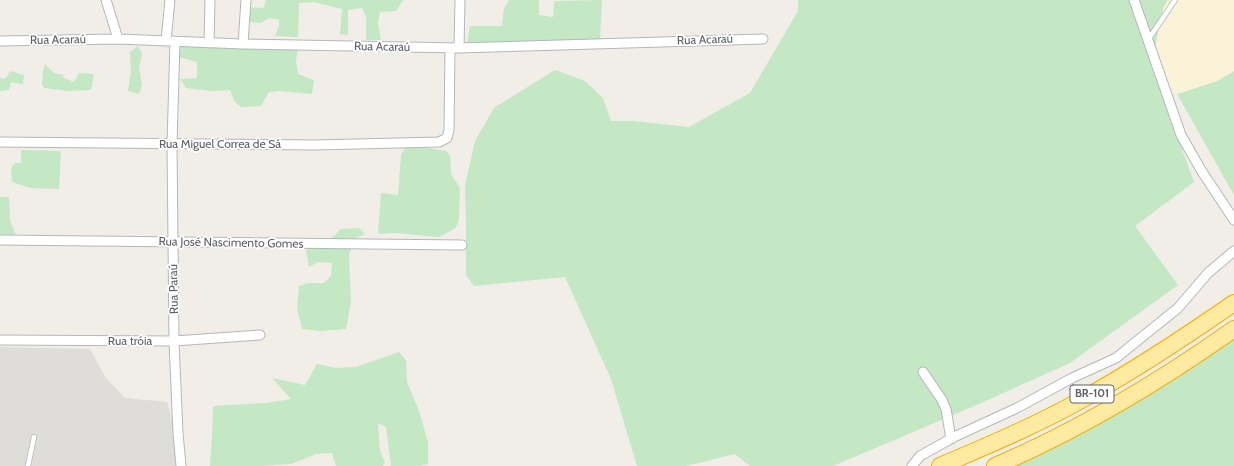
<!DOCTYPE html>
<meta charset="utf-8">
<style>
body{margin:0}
canvas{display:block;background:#f0eee7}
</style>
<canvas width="1234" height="466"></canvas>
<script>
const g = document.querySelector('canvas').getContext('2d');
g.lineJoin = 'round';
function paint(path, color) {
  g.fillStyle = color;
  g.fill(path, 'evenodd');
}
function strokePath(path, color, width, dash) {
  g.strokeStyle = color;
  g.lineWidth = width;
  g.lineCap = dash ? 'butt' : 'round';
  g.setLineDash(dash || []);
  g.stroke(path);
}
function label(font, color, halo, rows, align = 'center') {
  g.font = font + ' Cabin,sans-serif';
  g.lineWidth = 3.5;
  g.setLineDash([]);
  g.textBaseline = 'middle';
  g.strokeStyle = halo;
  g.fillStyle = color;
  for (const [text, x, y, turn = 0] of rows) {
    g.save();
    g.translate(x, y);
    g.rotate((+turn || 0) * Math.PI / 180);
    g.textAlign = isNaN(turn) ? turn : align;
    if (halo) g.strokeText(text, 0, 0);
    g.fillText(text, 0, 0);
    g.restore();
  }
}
paint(new Path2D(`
 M0 347 90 349 106 378 125 398 167 402 185 466H0Z`), '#dfddd9');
paint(new Path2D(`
 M266 0H403L396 11 380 12 378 23 381 40H366V17L362 8 348 10V35L340 34 342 9 314 2 299 3 298 37 275 36 279 27V20L270 18 260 23 243 21 245 7 264 8Z
 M509 0H539V15L553 17 554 1 602 0 600 39 467 44 470 26H502L504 8Z
 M798 0H1168L1164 7 1151 66 1194 182 1135 226 1178 285 1070 363 979 404 833 466H750L735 454 686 466H637L611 379 565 277 474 286 466 275V221L465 186 475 141 494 108 555 70 585 81 603 98 611 121H633L689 127 750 93 798 11Z
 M217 45 298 49 296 61 298 74 314 80 312 94 279 91 269 92 261 106 241 107 234 101 230 90 211 91 186 88 180 79 197 78V62L179 57 181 46Z
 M138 46 142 53 139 67 142 85 139 94 128 91 131 72 130 52Z
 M45 64 54 73 64 75 62 77 74 82 79 73 94 74 91 90 68 91 44 88 42 85 43 71Z
 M10 71 24 75 23 84 11 82 9 90 0 91V77L2 79 7 77Z
 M1234 71V195L1177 94 1217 81Z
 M406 147 428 148 446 151 450 156 451 174 460 188 459 216 458 224 454 229 439 237 395 233 378 234 381 193 398 195 401 155Z
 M21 150 61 151 59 189 31 188 12 182 11 168 15 163H21Z
 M0 197H9L10 221 16 235 0 234Z
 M359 228 365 234 354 239 349 255 351 302 346 329 320 331 302 329 297 308 299 286 309 283H324L331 276 332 263 318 262 309 267 306 250 333 237 341 229Z
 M1234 340V466H1014L1100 423 1136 403Z
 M399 352 406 360 407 382 419 411 428 442V464L419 466H391L386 427 378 423 380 452 385 462 383 466H336L332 453 316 454 291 464 262 466H210L212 437 213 406 266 403 291 399 272 378 305 385 317 364 336 368 356 367Z`), '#c4e7c4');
paint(new Path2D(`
 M1168 0H1234V71L1217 81 1177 94 1151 66 1164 7Z`), '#fbf3d8');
const service = new Path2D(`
 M1148 40 1175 0
 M28 466 34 437`);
const minor = new Path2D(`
 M106 0 118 39
 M1134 0 1181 135 1201 170 1234 220
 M0 41 118 39 243 44 459 48 763 39
 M166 41 170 0
 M175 41 172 144 174 341 178 433 181 466
 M209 43 210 0
 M243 44 246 0
 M459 48 460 0
 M0 142 315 145 439 142 447 138 449 130 450 48
 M0 240 462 245
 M0 340 174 341 260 335
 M923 372 942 400 946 409 951 439
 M912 466 920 456 954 437 1017 408 1072 378 1116 358 1178 308 1208 273 1234 251`);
const trunk = new Path2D(`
 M940 466C989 445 1037 425 1083 399 1135 370 1185 337 1234 303
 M995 466C1079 430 1159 382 1234 329`);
strokePath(service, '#b4b7bb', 6);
strokePath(minor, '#b4b7bb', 11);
strokePath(trunk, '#f7ac01', 18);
strokePath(service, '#fff', 4.5);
strokePath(minor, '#fff', 9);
strokePath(trunk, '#feeaa0', 16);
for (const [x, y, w] of [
 [1092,394,44]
]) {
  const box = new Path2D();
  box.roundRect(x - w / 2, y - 9, w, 18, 3);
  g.fillStyle = '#fff';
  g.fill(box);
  strokePath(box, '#5e6267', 1);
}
label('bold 11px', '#5e6267', null, [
 ["BR-101",1092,394]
]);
label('12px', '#5e6267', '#fff', [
 ["Rua Acaraú",58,40,-1],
 ["Rua Acaraú",705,40,-2],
 ["Rua Acaraú",382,47,1],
 ["Rua Miguel Correa de Sá",220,144],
 ["Rua José Nascimento Gomes",231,243,1],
 ["Rua Paraú",174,289,-91],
 ["Rua tróia",130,341]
]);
</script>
